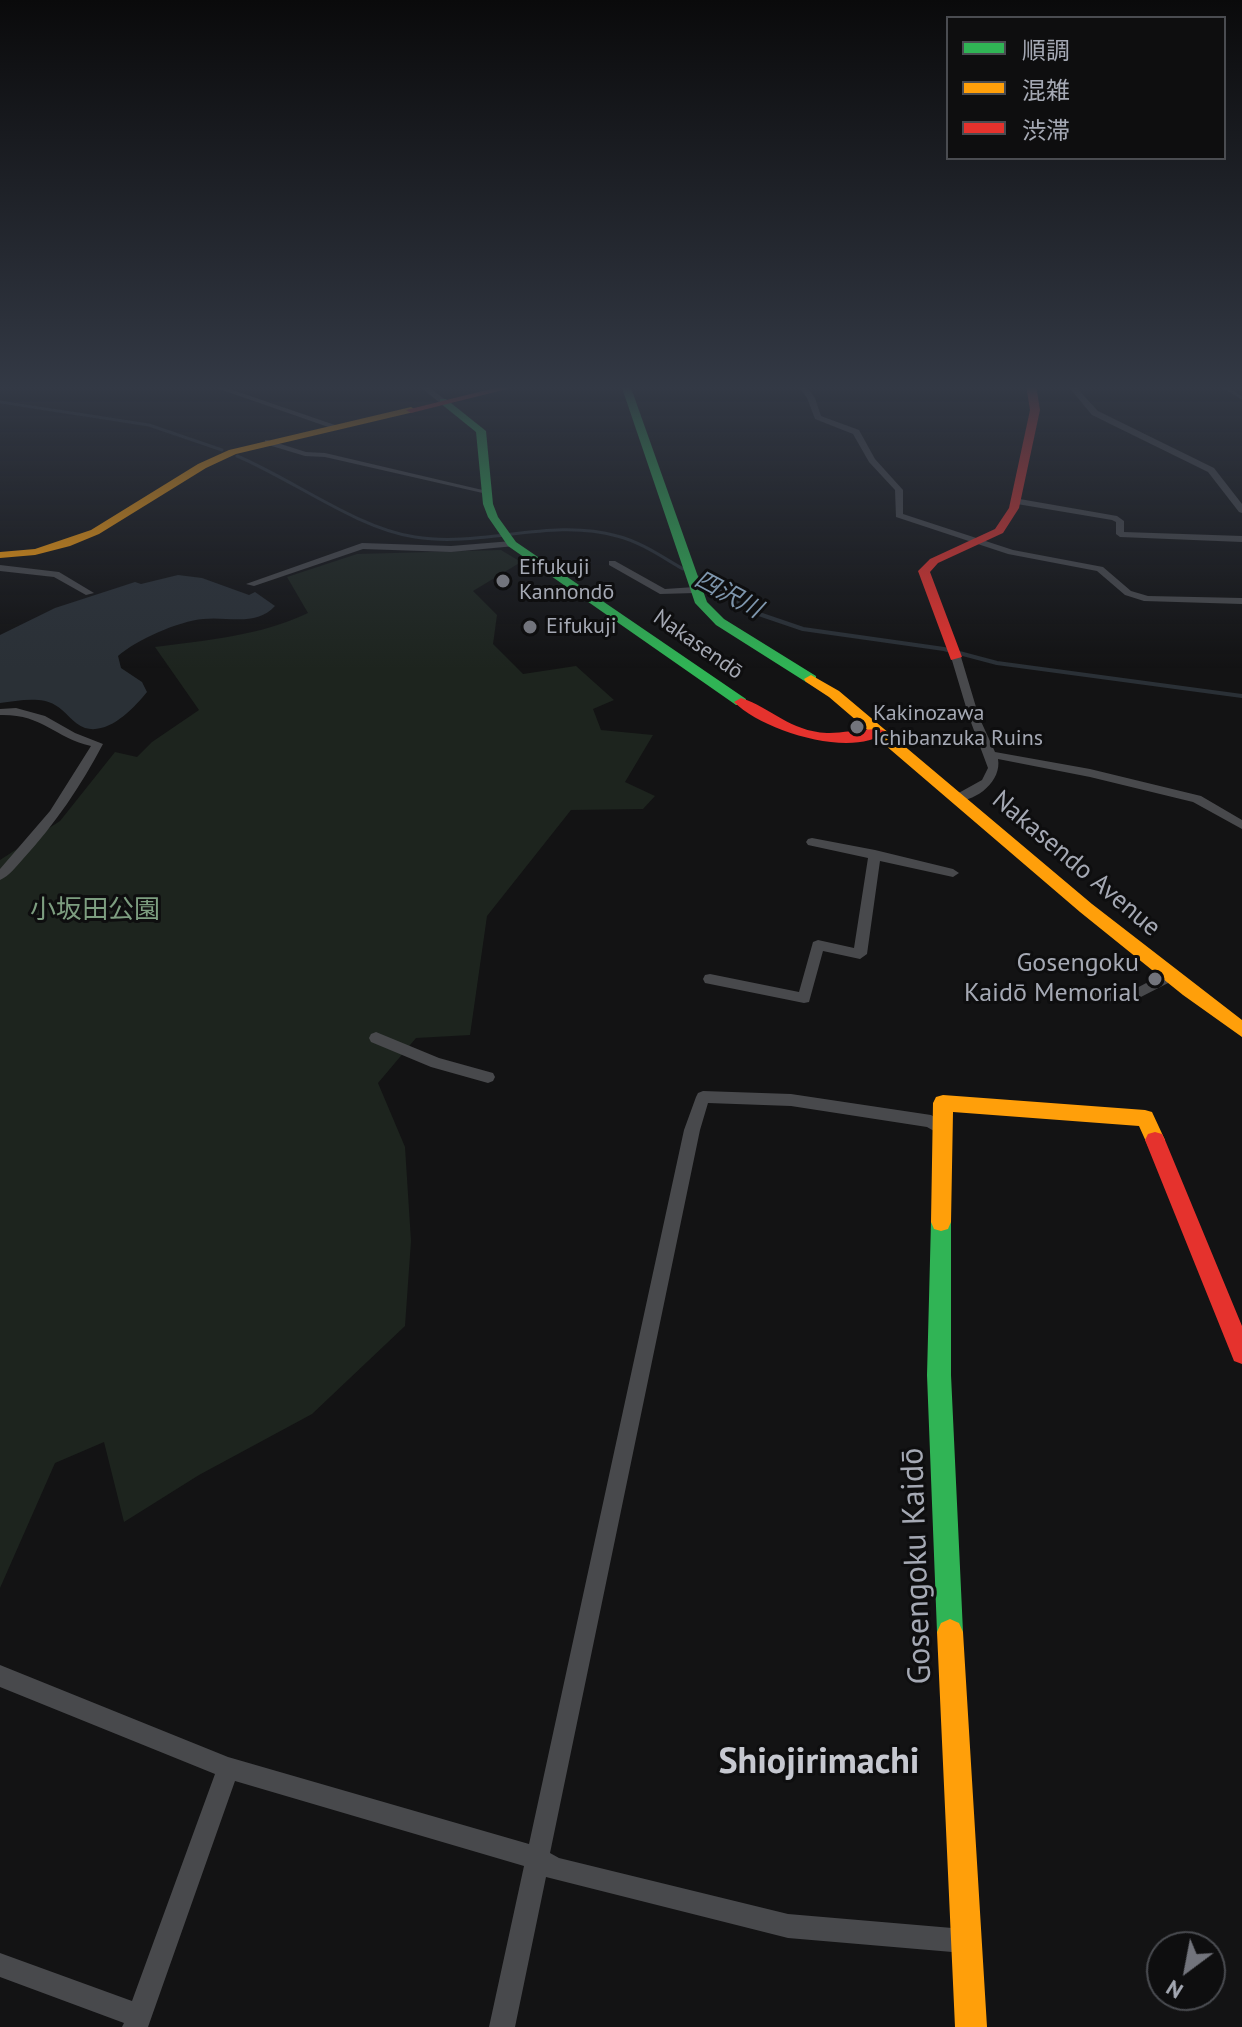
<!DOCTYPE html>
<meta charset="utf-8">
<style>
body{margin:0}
#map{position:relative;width:1242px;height:2027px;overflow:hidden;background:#131314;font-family:"PT Sans","Noto Sans JP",sans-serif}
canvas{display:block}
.legend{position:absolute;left:946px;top:16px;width:280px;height:144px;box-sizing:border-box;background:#0e0e0f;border:2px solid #4a4c51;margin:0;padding:10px 14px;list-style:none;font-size:24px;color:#a5a9b4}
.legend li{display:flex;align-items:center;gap:16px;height:40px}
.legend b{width:40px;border:2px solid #4a4c51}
.north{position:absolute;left:1146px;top:1931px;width:80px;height:80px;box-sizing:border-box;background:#0e0e0f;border:2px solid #4a4c51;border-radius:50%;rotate:212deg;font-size:22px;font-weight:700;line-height:32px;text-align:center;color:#a5a9b4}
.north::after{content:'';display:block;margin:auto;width:28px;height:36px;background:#72747c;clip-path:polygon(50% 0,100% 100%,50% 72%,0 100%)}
</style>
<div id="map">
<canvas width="1242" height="2027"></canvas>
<ul class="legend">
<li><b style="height:10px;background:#30b455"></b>順調</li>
<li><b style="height:10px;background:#ff9f0a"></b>混雑</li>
<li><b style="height:10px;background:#e5322d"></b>渋滞</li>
</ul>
<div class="north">N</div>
</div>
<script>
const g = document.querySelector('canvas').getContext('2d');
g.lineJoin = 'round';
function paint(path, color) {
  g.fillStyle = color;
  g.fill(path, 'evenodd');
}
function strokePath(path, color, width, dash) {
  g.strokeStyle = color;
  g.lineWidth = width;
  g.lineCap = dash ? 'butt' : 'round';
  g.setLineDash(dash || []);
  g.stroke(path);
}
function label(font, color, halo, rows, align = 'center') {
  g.font = font + ' "PT Sans","Noto Sans JP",sans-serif';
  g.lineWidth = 6;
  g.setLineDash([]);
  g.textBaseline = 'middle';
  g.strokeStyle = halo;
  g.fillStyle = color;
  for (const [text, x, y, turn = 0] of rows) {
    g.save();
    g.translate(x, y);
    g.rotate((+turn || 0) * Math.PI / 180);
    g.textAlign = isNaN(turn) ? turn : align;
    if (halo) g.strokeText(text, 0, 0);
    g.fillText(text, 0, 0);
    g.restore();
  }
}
paint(new Path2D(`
 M501 550 521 562 473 591 497 615 493 644 523 674 576 666 614 700 593 709 601 730 653 735 625 782 655 796 643 809 571 810 487 916 470 1035 416 1038 378 1083 405 1147 411 1241 405 1326 312 1414 199 1475 124 1522 104 1442 55 1463 0 1588V860L60 821 115 752 137 757 152 742 199 710 155 647C207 640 260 636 308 613L287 577 357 554Z`), '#1d241e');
paint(new Path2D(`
 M178 575 202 578 249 595 255 592 275 606C256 627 228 616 203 619 179 621 136 640 118 656L121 668 142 682 147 692C134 708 109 735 85 728 73 724 66 711 55 705 40 696 17 701 0 703V635L55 608 135 582 141 584Z`), '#2a3036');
strokePath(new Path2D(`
 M1221 385 1242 398
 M0 402 149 425 222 450
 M237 456C294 480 356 528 415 537 483 548 550 517 617 536 641 542 662 557 683 569`), '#2a3036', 3);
strokePath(new Path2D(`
 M695 576 756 613 803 629 944 649 997 663 1242 696`), '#2a3036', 4);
paint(new Path2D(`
 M208 385H218L338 426 331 428Z
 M418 385H426L447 401 440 403Z
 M798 385H805L815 398 821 416 859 430 875 459 903 490V514L1013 550 1103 567 1131 591 1148 596 1242 598V604L1144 601 1125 595 1097 571 1008 554 896 517 895 490 869 462 853 434 815 419 807 398Z
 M1067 385H1074L1098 411 1214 468 1242 504V513L1239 512 1208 472 1092 415Z
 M268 440 306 452 325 453 491 492 487 494 325 457 305 456 265 444V440Z
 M1014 498 1117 516 1124 521V532L1242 536V542L1120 537 1116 534V522L1112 520 1011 503V499Z
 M512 541 515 542V546L451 552 363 549 254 586 246 584 362 543 451 546Z
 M609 561H615L665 589 695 587 700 590 695 593 660 594 609 565Z
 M0 565 59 572 94 593 86 595 54 577 0 571Z
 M956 654 961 657 979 717 995 752 1090 769 1201 796 1242 820V829L1193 802 1090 777 998 759C1002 781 976 802 955 801V795L982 780 988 768 969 717 951 657Z
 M16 708 45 716 75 733 103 744C81 786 55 824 23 859 16 867 9 876 0 880V869L50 811 91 746C53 737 43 714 0 715V709Z
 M812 838 875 850 953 869 959 873 953 877 880 861 867 954 860 959 823 951 809 1002 804 1003 705 983 703 979 705 975 710 974 799 992 813 942 818 940 854 948 868 858 808 845 806 842 808 839Z
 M1169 971 1176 976 1174 980 1135 1000 1093 1002 1086 997 1093 992 1133 990Z
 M376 1032 439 1058 493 1073 495 1077 493 1081 488 1083 431 1067 371 1042 369 1038 371 1034Z
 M703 1091 791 1094 931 1115 946 1124 949 1129 946 1134 941 1135 927 1127 791 1106 708 1103 700 1130 550 1853 559 1858 788 1914 964 1929 973 1932 976 1941 973 1950 964 1953 788 1938 546 1877 515 2027H489L524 1866 235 1781 148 2027H122L124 2023 0 1977V1953L132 2001 215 1774 0 1687V1665L228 1757 529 1844 684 1130 696 1097 698 1093Z`), '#48494c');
paint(new Path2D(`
 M621 385H630L707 602 724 619 816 676V682H806L716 625 695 603Z
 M440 399H446L486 431 493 504 498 517 516 542 746 699V705H736L508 546 488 517 483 504 476 432 440 403Z
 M941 1213 948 1215 951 1222V1375L963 1632 959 1641 950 1645 941 1641 937 1632 927 1375 931 1222 934 1215Z`), '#30b455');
paint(new Path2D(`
 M411 407 416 410 414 412 236 454 206 468 99 534 70 546 35 555 0 558V552L35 549 91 530 198 464 229 450Z
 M811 675 839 691 1092 904 1242 1020V1037L1183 995 1080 912 829 697 806 682 804 679Z
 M943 1095 1145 1110 1152 1112 1165 1140 1162 1146 1155 1148 1148 1146 1139 1126 953 1112 951 1222 948 1229 941 1231 934 1229 931 1222 933 1103 936 1097Z
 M950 1619 959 1623 963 1632 987 2027H955L937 1632 941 1623Z`), '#ff9f0a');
paint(new Path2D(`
 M507 385H523L411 413 406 410Z
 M1026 385H1036L1040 410 1019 508 1003 533 938 563 930 572 962 657 951 660 918 571 930 559 995 529 1009 508 1030 410Z
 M741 698C772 708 789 731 827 733 842 734 878 725 887 732 852 759 763 731 734 702Z
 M1155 1132 1162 1134 1165 1140 1242 1326V1364L1234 1361 1145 1140 1148 1134Z`), '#e5322d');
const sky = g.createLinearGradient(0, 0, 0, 669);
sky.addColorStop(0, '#0a0a0b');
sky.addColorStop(0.58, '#333945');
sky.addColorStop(1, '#33394500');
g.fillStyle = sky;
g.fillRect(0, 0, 1242, 669);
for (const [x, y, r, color] of [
 [503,581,8,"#72747c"],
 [530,627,8,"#72747c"],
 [857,727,8,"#72747c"],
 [1155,979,8,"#72747c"]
]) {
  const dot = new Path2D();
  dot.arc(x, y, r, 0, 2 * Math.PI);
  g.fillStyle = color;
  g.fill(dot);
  strokePath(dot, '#0e0e0f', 3);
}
label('22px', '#a5a9b4', '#0e0e0f', [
 ["Eifukuji",519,568],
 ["Kannondō",519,593],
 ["Eifukuji",546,627],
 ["Kakinozawa",873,714],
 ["Ichibanzuka Ruins",873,739]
], 'left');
label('22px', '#a5a9b4', '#0e0e0f', [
 ["Nakasendō",698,645,35]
]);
label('italic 24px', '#7e96ad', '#0e0e0f', [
 ["四沢川",728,595,28]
]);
label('26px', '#a5a9b4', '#0e0e0f', [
 ["Nakasendo Avenue",1076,864,40]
]);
label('26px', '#7d9e80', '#0e0e0f', [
 ["小坂田公園",95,911]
]);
label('26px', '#a5a9b4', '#0e0e0f', [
 ["Gosengoku",1139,964],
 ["Kaidō Memorial",1139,994]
], 'right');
label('32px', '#a5a9b4', '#0e0e0f', [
 ["Gosengoku Kaidō",917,1566,-92]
]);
label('bold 36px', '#c6c8d0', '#0e0e0f', [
 ["Shiojirimachi",819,1763]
]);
</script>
